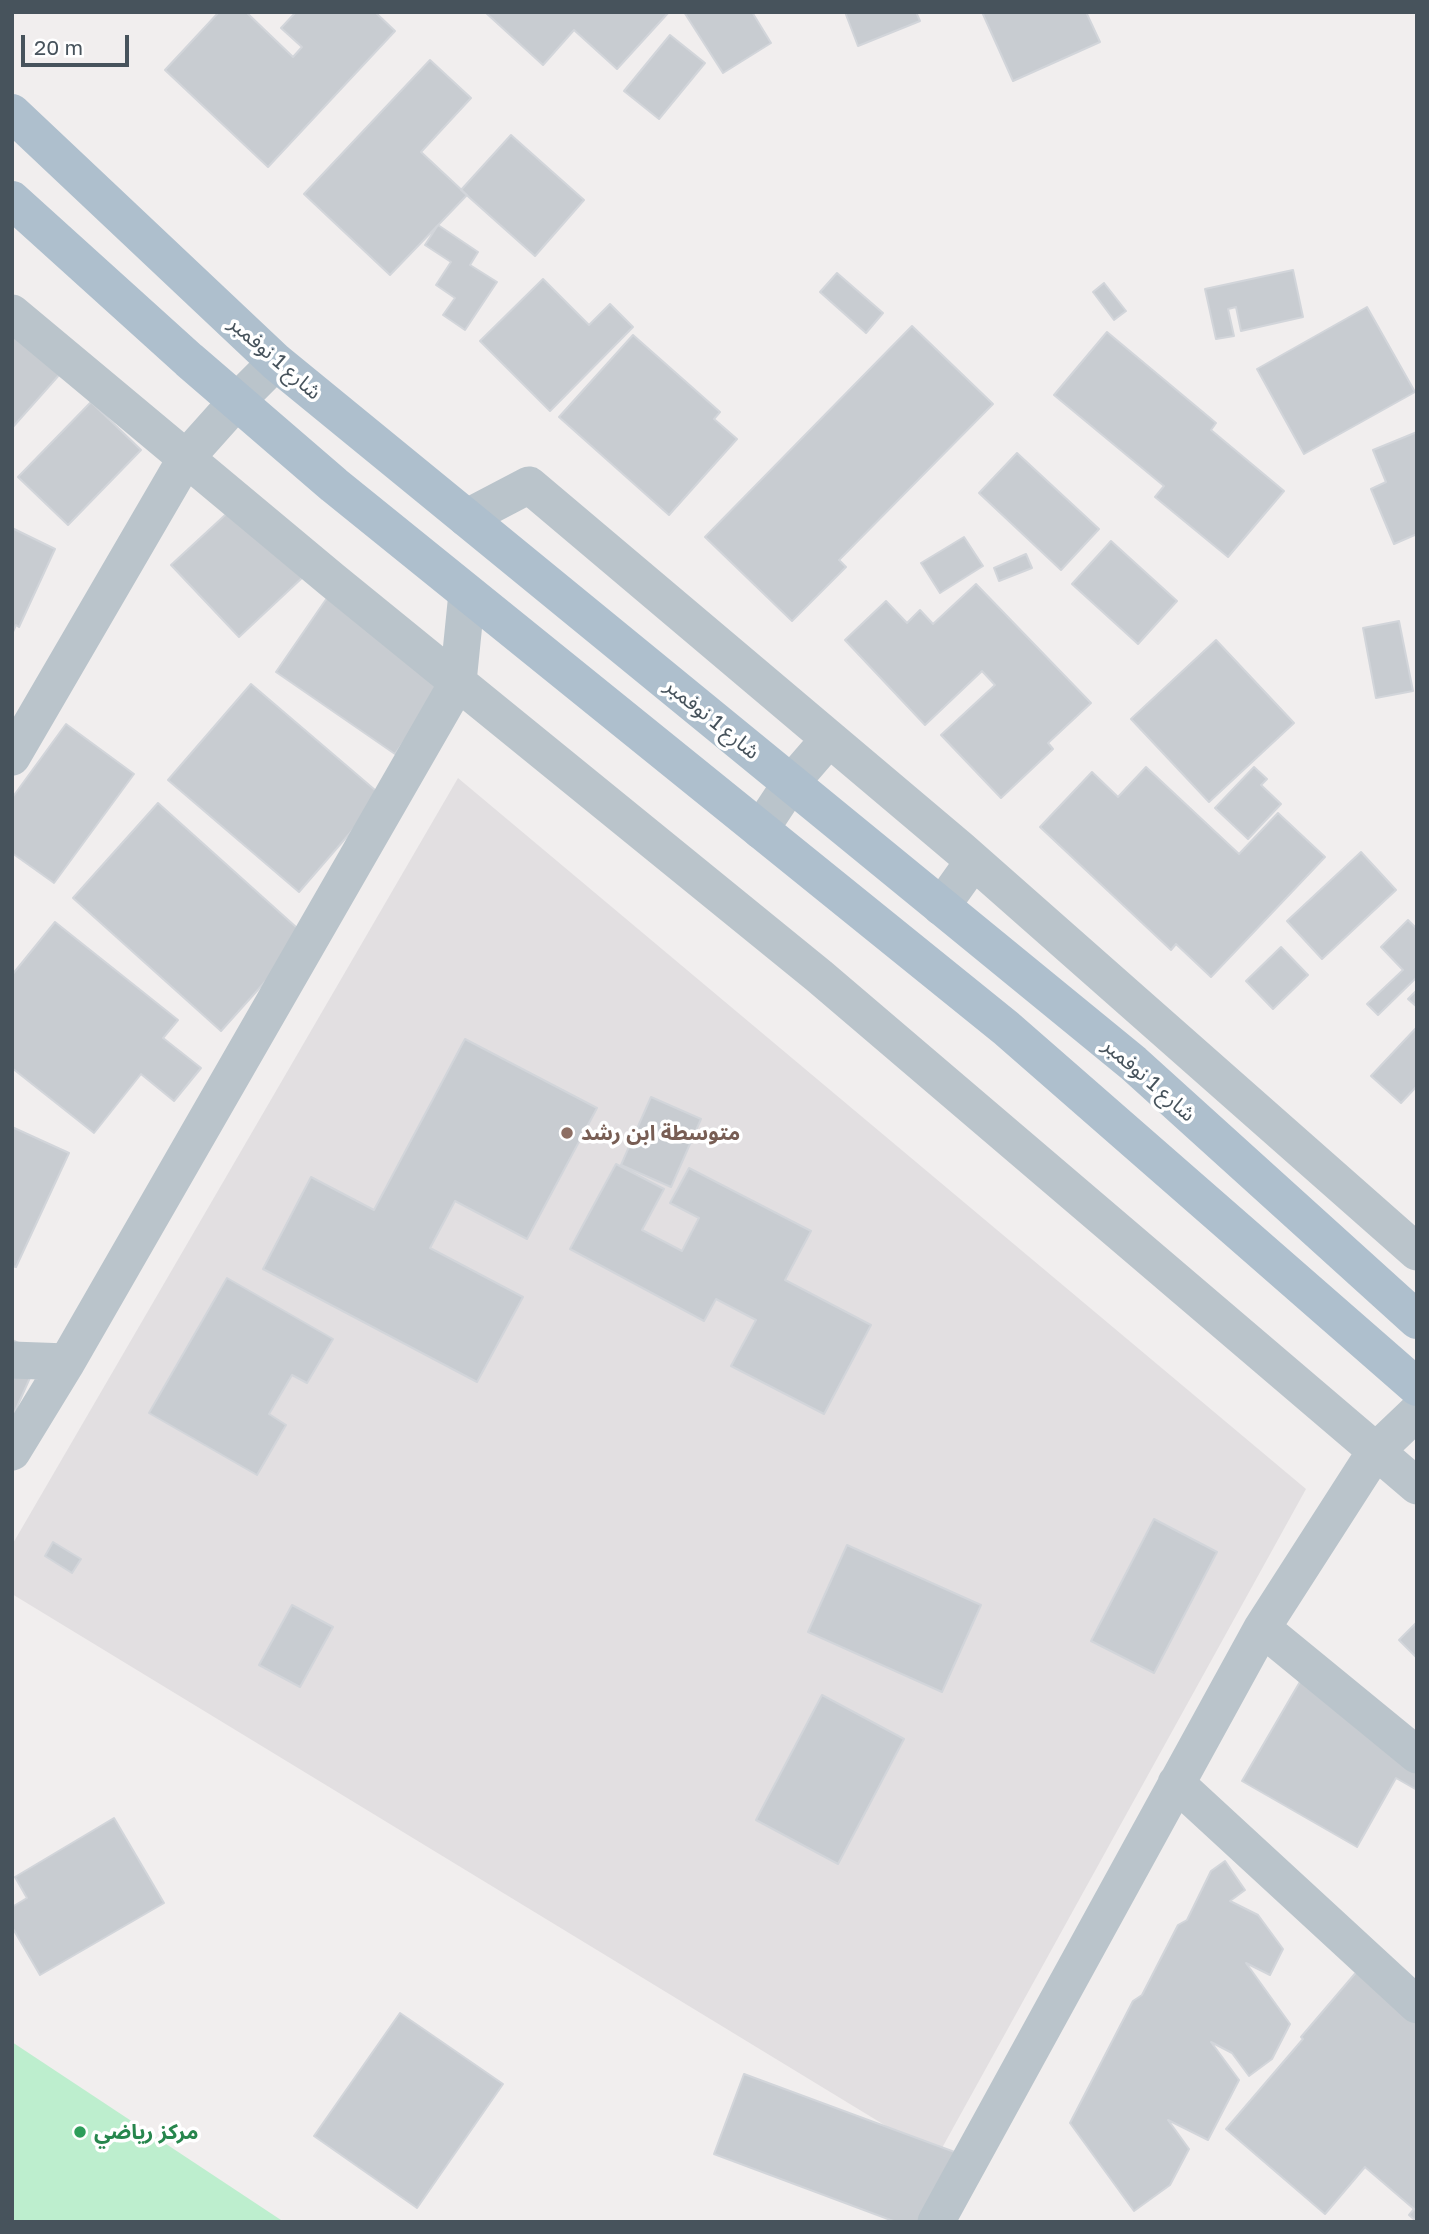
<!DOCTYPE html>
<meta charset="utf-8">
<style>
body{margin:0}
#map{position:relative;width:1429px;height:2234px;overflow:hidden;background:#f1eeee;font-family:"Golos Text",sans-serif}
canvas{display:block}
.frame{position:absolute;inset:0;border:14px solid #47535c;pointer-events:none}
.scale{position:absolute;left:21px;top:35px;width:108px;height:32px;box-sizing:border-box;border:4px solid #47535c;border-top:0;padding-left:9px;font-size:21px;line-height:24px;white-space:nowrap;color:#47535c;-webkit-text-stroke:5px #fff;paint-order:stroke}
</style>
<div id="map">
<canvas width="1429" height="2234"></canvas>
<div class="frame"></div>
<div class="scale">20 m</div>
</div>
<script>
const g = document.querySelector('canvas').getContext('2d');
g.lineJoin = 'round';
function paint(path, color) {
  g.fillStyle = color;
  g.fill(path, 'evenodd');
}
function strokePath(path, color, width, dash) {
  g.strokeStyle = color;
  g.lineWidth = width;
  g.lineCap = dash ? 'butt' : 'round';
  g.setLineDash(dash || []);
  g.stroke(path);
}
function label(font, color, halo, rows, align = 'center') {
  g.font = font + ' "Golos Text","Noto Sans Arabic",sans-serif';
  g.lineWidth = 7;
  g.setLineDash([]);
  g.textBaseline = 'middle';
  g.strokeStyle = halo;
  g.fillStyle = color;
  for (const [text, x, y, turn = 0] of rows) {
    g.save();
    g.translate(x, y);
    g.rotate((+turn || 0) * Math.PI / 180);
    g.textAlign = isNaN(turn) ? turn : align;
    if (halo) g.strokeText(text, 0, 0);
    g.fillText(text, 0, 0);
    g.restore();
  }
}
paint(new Path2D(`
 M458 778 1306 1489 937 2157 12 1594V1545Z`), '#e2dfe1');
paint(new Path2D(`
 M12 2042 284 2222H12Z`), '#bdeece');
const building = new Path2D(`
 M219 12H246L293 57 302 47 281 28 296 12H375L395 31 268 167 165 70Z
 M485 12H669L617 69 574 30 543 65Z
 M684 12H752L771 43 723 73Z
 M845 12H916L920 21 858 46Z
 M982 12H1086L1100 42 1013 81Z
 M670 35 705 63 659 119 624 91Z
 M430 60 471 98 421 152 467 195 390 275 304 194Z
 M511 135 584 200 535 256 461 190Z
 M438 225 478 252 470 265 497 282 465 330 443 315 455 298 436 285 451 262 425 245Z
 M1293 270 1303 317 1241 331 1236 307 1228 309 1234 336 1216 339 1205 289Z
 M837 273 883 313 866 333 820 292Z
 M543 279 589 325 610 304 633 327 550 411 480 341Z
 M1104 283 1126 311 1114 320 1093 292Z
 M1367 307 1415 392 1304 454 1257 369Z
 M12 317 68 365 12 428Z
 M912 326 993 404 839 560 846 567 792 621 705 537Z
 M1107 332 1216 423 1211 430 1284 491 1228 557 1155 497 1164 486 1054 395Z
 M633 335 720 412 714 419 737 439 669 515 559 417Z
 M91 402 141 450 68 525 18 477Z
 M1417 432V534L1394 544 1371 489 1386 482 1373 450Z
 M1017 453 1099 529 1061 570 979 493Z
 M236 505 303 577 239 637 171 565Z
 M12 528 55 549 19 627 16 625 12 634Z
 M964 537 983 566 940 593 921 563Z
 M1111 541 1177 601 1138 644 1072 584Z
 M1026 554 1032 568 999 581 994 568Z
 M976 584 1091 703 1048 743 1053 749 1001 798 941 735 995 685 982 671 925 725 845 640 886 601 907 623 920 610 933 624Z
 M327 598 447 679 395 754 276 672Z
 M1399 621 1413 691 1376 698 1363 628Z
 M1216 640 1294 723 1209 802 1131 719Z
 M251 684 382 796 299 892 168 780Z
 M66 724 134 774 54 883 12 853V798Z
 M1146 767 1239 854 1278 813 1325 857 1211 977 1176 944 1171 950 1040 827 1092 772 1118 797Z
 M1254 767 1267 779 1261 785 1281 804 1248 839 1215 808Z
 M158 803 306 936 221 1031 73 898Z
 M1361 852 1396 890 1322 959 1287 921Z
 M1408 920 1417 929V977L1378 1015 1367 1004 1403 970 1381 947Z
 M55 922 178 1020 163 1038 201 1068 174 1101 141 1074 94 1133 12 1068V975Z
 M1281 947 1308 975 1273 1009 1246 981Z
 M1417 990V1007L1408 999Z
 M1417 1027V1086L1401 1103 1371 1076Z
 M465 1039 597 1108 527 1239 455 1201 430 1248 523 1297 477 1382 263 1269 311 1177 374 1210Z
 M651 1097 701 1119 671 1187 621 1165Z
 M12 1127 69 1153 16 1267 12 1266Z
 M616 1164 664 1189 642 1230 682 1251 699 1218 670 1203 689 1168 811 1231 785 1280 871 1325 824 1414 731 1366 756 1320 716 1299 704 1321 570 1249Z
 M227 1278 333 1339 307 1383 292 1375 269 1414 286 1425 257 1475 149 1413Z
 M12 1340 41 1353 12 1418Z
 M1154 1519 1217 1552 1154 1673 1091 1641Z
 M53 1542 81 1559 72 1573 45 1556Z
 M847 1545 981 1605 942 1692 808 1632Z
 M292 1605 333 1627 300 1687 259 1665Z
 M1417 1622V1658L1399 1640Z
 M1301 1680 1417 1748V1790L1396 1778 1357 1847 1242 1781Z
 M822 1695 904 1739 838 1864 756 1820Z
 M114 1818 164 1903 40 1975 12 1927V1907L27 1898 15 1877Z
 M1225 1861 1245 1890 1230 1901 1258 1915 1283 1949 1270 1975 1246 1963 1290 2024 1272 2059 1249 2076 1232 2053 1211 2042 1239 2080 1208 2140 1168 2120 1189 2149 1170 2185 1134 2211 1070 2123 1133 2001 1142 1995 1178 1925 1187 1920 1211 1871Z
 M1359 1969 1417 2011V2222L1409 2215 1414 2209 1365 2167 1325 2214 1226 2129 1303 2039 1301 2037Z
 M400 2013 503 2084 417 2208 314 2136Z
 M744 2074 960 2154 935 2222H896L714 2154Z`);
paint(building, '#c8ccd1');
strokePath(building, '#d2d5da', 2);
strokePath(new Path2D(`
 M12 313 332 580 819 976 1417 1486
 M466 518 529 485 960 849 1417 1252
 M12 757 186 458 237 401 276 362
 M760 830 791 783 829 739
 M941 907 973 862
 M12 1360 67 1362
 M12 1452 67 1362 458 682 467 593
 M1262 1628 1417 1755
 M1176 1783 1417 2005
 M936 2222 1262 1628 1375 1452 1417 1412`), '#bac4cb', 37);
strokePath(new Path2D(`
 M12 113 276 362 1133 1063 1417 1320
 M12 200 189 360 334 485 1006 1028 1417 1387`), '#aebfcd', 38);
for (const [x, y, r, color] of [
 [567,1133,7,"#8d6e63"],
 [80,2132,7,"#2e9e5b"]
]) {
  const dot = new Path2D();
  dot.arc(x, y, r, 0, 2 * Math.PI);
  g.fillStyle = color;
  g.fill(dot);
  strokePath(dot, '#fff', 2.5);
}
label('21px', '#47535c', '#fff', [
 ["شارع 1 نوفمبر",275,358,41],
 ["شارع 1 نوفمبر",712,719,39],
 ["شارع 1 نوفمبر",1149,1080,41]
]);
label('bold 21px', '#785e54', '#fff', [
 ["متوسطة ابن رشد",581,1133]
], 'left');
label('bold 21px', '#27864d', '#fff', [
 ["مركز رياضي",94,2132]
], 'left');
</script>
